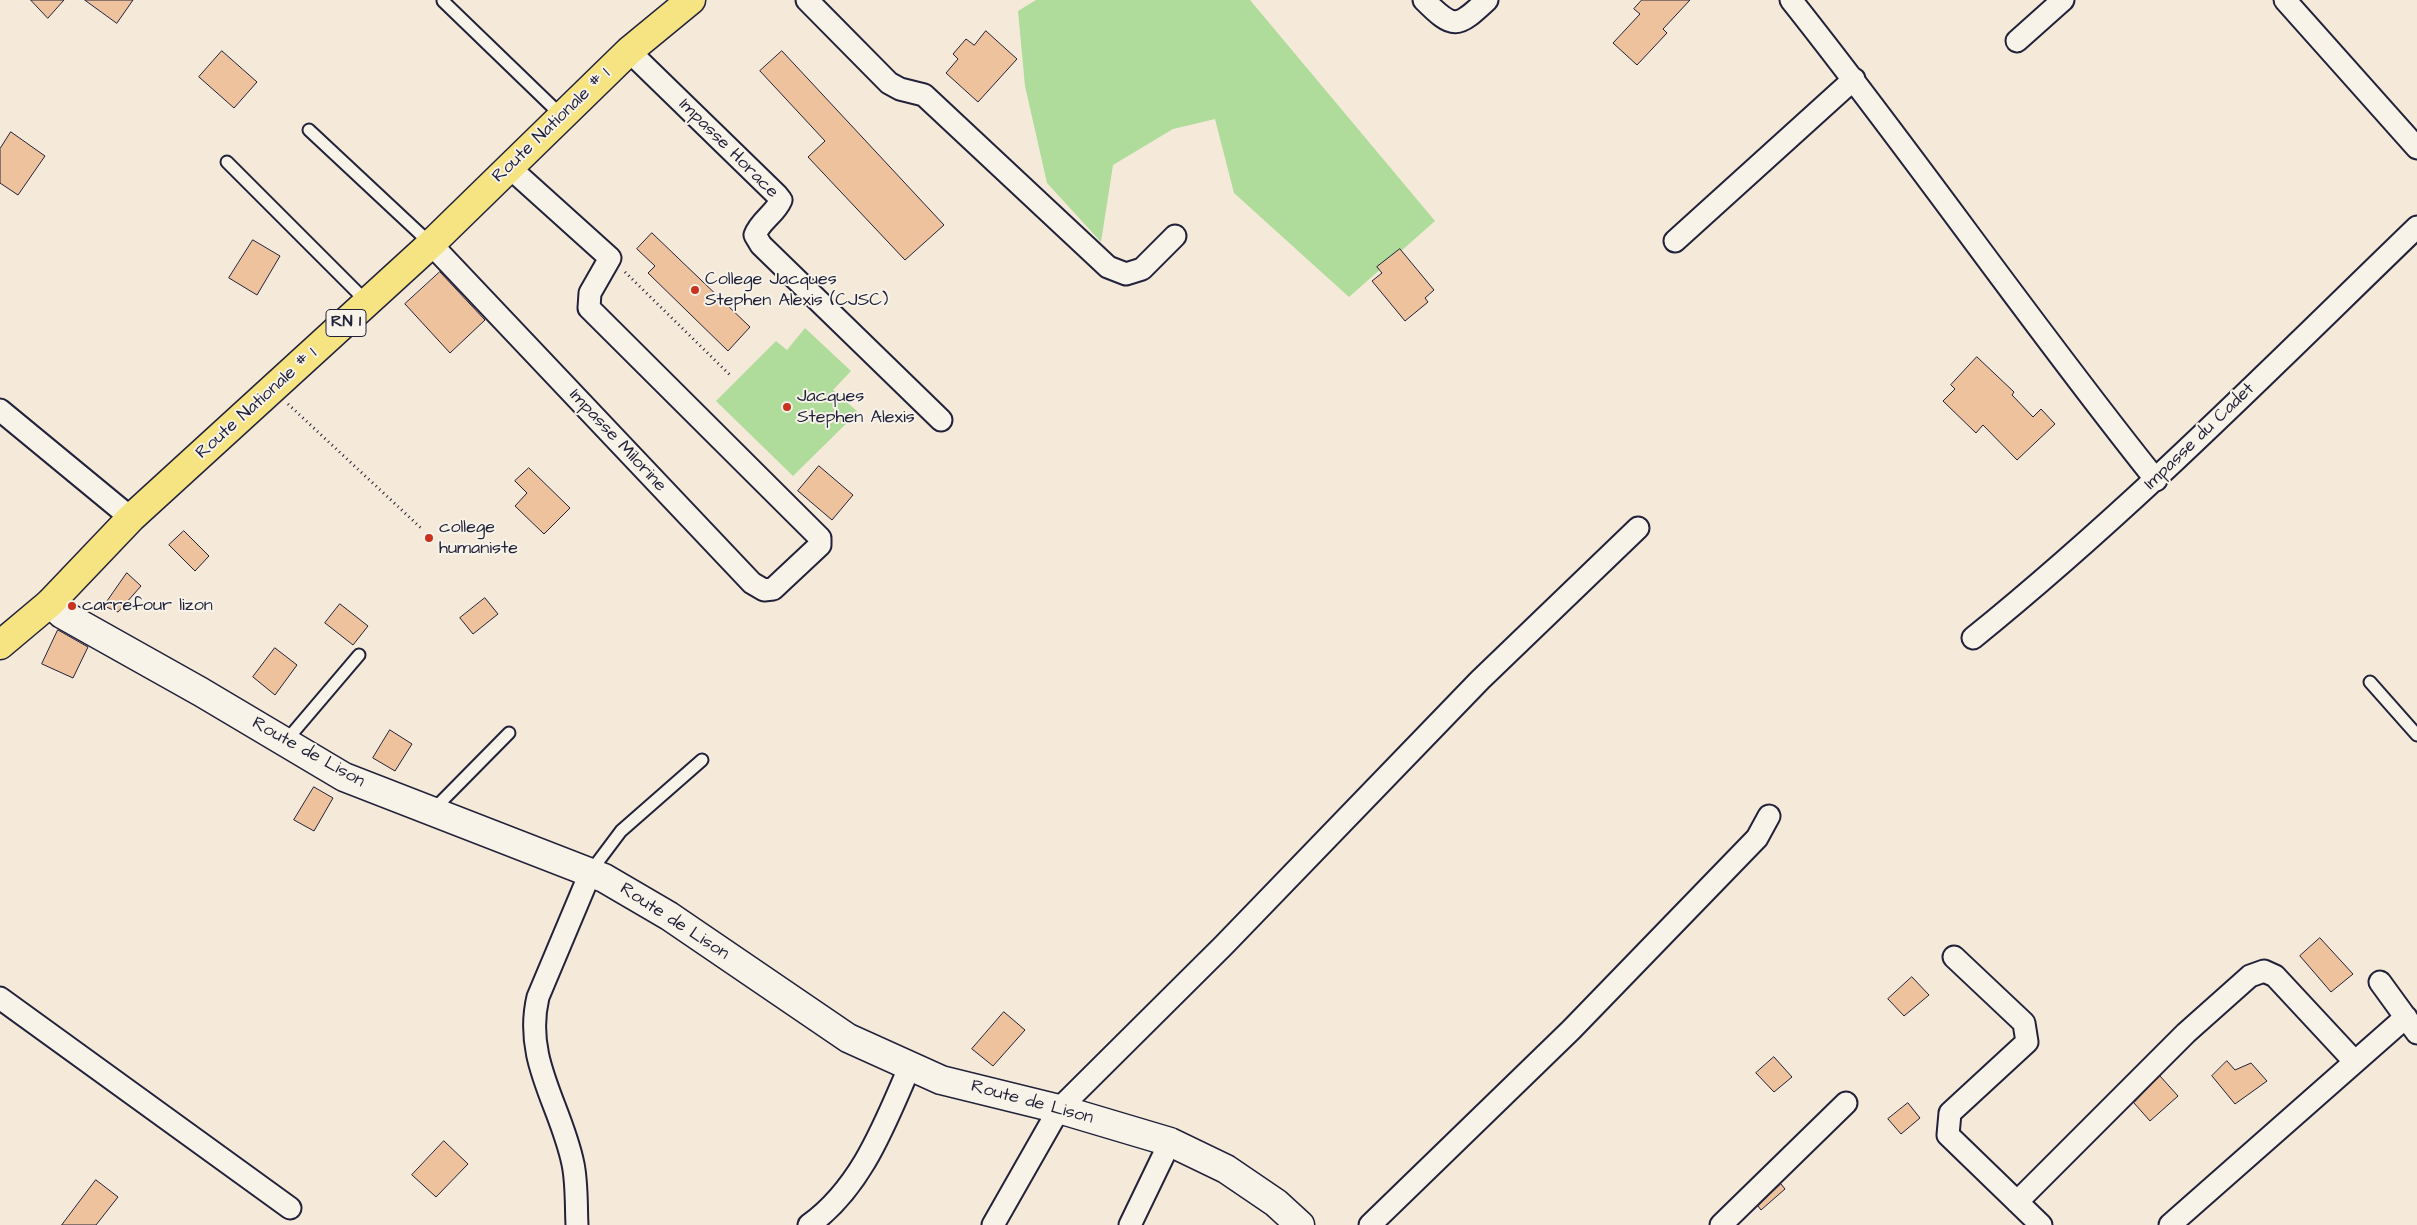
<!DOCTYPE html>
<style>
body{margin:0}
canvas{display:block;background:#f5e9d9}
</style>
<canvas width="2417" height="1225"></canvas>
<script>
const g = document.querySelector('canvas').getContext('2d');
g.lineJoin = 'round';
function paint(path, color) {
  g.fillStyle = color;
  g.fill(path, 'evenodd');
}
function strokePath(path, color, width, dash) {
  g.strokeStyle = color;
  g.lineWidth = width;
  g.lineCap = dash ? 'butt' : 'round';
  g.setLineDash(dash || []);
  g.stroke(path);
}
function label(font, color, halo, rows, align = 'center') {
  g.font = font + ' "Architects Daughter",sans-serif';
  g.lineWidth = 4;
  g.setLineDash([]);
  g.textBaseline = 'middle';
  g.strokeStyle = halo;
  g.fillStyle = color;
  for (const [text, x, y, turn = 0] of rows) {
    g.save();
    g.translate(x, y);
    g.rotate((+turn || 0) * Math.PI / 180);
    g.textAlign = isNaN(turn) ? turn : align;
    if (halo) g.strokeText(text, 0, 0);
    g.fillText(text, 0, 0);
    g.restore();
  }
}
paint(new Path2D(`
 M1036 0H1250L1435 221 1349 297 1234 193 1215 119 1173 129 1113 165 1101 242 1047 183 1025 86 1018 11Z
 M805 328 851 371 833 390 858 412 793 476 716 401 776 341 787 350Z`), '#afdc9b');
const building = new Path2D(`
 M31 0H64L48 18Z
 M85 0H133L117 23Z
 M1642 0H1690L1663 29 1667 33 1637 65 1613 43 1640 14 1634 9Z
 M986 31 1017 59 978 102 946 73 958 59 953 54 966 39 974 45Z
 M222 51 257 82 234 108 199 77Z
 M782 51 944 225 905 260 808 157 825 141 760 71Z
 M11 132 45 156 18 195 0 183V149Z
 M652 233 750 327 728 351 648 273 655 266 637 249Z
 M253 240 280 256 257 295 229 278Z
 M1400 249 1434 290 1425 298 1428 302 1405 321 1372 281 1382 273 1377 267Z
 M440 272 485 320 450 353 405 304Z
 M1977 357 2014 392 2012 395 2033 417 2041 409 2055 424 2017 460 1983 425 1976 433 1943 401 1955 389 1951 385Z
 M819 466 853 495 832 520 798 491Z
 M529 468 570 508 544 534 515 506 527 493 515 481Z
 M184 531 209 556 195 571 169 545Z
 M127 573 141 586 118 612 104 606Z
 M485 598 498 614 473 634 460 618Z
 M340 604 368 626 353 645 325 623Z
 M58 630 88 647 73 678 42 664Z
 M275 648 297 665 275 695 253 677Z
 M390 730 412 744 395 771 373 758Z
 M314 787 333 798 314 831 294 820Z
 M2320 938 2353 974 2331 992 2300 956Z
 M1912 977 1929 995 1904 1016 1888 999Z
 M1004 1012 1025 1030 993 1066 972 1049Z
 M1774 1057 1792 1077 1774 1092 1756 1073Z
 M2227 1061 2235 1070 2251 1063 2267 1081 2235 1104 2212 1076Z
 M2160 1076 2178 1096 2150 1121 2134 1103Z
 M1908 1103 1920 1118 1901 1134 1888 1119Z
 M444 1141 468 1164 436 1197 412 1175Z
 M96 1180 118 1197 96 1225H62Z
 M1781 1184 1785 1189 1761 1210 1758 1206Z`);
paint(building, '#eec29d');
strokePath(building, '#22223b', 1);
const lane = new Path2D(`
 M443 1 562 116
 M309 130 431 244
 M227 162 368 303
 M2370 682 2417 735
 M285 742 359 655
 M433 810 509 733
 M591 871 621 831 702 760`);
const street = new Path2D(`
 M807 0 889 83 900 89 924 95 1108 267 1126 274 1142 269 1175 236
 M1424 0C1454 30 1457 28 1487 0
 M1791 0C1916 157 2030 323 2156 480
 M2285 0 2417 148
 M2017 41 2063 0
 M629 51 777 195 781 200C775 214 760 221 755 235L761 245 941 420
 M1675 241 1854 79
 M431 244 752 583 764 590 773 589 820 545V538L589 308 590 293 610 258 509 167
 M0 410 131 518
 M1973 638C2130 511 2272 367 2417 227
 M1954 957 2024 1023 2027 1042 1950 1113 1948 1135 2041 1225
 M2380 982 2417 1033
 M0 998 290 1208
 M2017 1202 2186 1033 2250 976 2264 971 2275 976 2355 1062
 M577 1225C576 1205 577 1183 573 1164 561 1105 523 1060 538 997L591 871
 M809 1225C862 1187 885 1123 910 1066
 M993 1225 1059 1109 1224 945 1480 680 1638 528
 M1130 1225 1170 1142
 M1370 1225 1571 1030 1757 838 1769 816
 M1721 1225 1846 1103
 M2170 1225 2406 1017`);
const secondary = new Path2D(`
 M50 603 62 614 201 692 344 777 604 878 669 916 848 1038 941 1080 1059 1109 1170 1142 1226 1169 1276 1203 1300 1225`);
const primary = new Path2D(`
 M0 645 50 603 131 518 431 244 629 51 691 0`);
strokePath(lane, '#22223b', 15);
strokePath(street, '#22223b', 25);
strokePath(secondary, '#22223b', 31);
strokePath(primary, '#22223b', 31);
strokePath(new Path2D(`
 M625 272 731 376
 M288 404 421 528`), '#22223b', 3, [1, 4]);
strokePath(lane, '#f7f3e8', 11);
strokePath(street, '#f7f3e8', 21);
strokePath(secondary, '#f7f3e8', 28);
strokePath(primary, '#f6e381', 28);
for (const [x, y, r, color] of [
 [695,290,5,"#c8321e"],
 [787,407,5,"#c8321e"],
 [429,538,5,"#c8321e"],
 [72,606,5,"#c8321e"]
]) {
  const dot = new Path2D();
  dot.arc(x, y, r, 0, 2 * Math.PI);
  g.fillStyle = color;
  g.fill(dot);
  strokePath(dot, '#f7f3e8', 2);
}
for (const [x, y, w] of [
 [346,323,40]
]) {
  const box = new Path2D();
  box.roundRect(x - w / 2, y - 13.5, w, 27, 4);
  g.fillStyle = '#f7f3e8';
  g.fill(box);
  strokePath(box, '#22223b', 1);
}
label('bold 16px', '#22223b', null, [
 ["RN 1",346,323]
]);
label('18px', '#22223b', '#f7f3e8', [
 ["Route Nationale # 1",552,126,-44],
 ["Impasse Horace",728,149,45],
 ["Route Nationale # 1",257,404,-42],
 ["Impasse du Cadet",2200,437,-44],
 ["Impasse Milorine",617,441,47],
 ["Route de Lison",308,753,29],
 ["Route de Lison",674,922,33],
 ["Route de Lison",1032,1103,15]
]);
label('18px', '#22223b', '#f7f3e8', [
 ["College Jacques",705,280],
 ["Stephen Alexis (CJSC)",705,301],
 ["Jacques",797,397],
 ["Stephen Alexis",797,418],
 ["college",439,528],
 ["humaniste",439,549],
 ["carrefour lizon",82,606]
], 'left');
</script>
